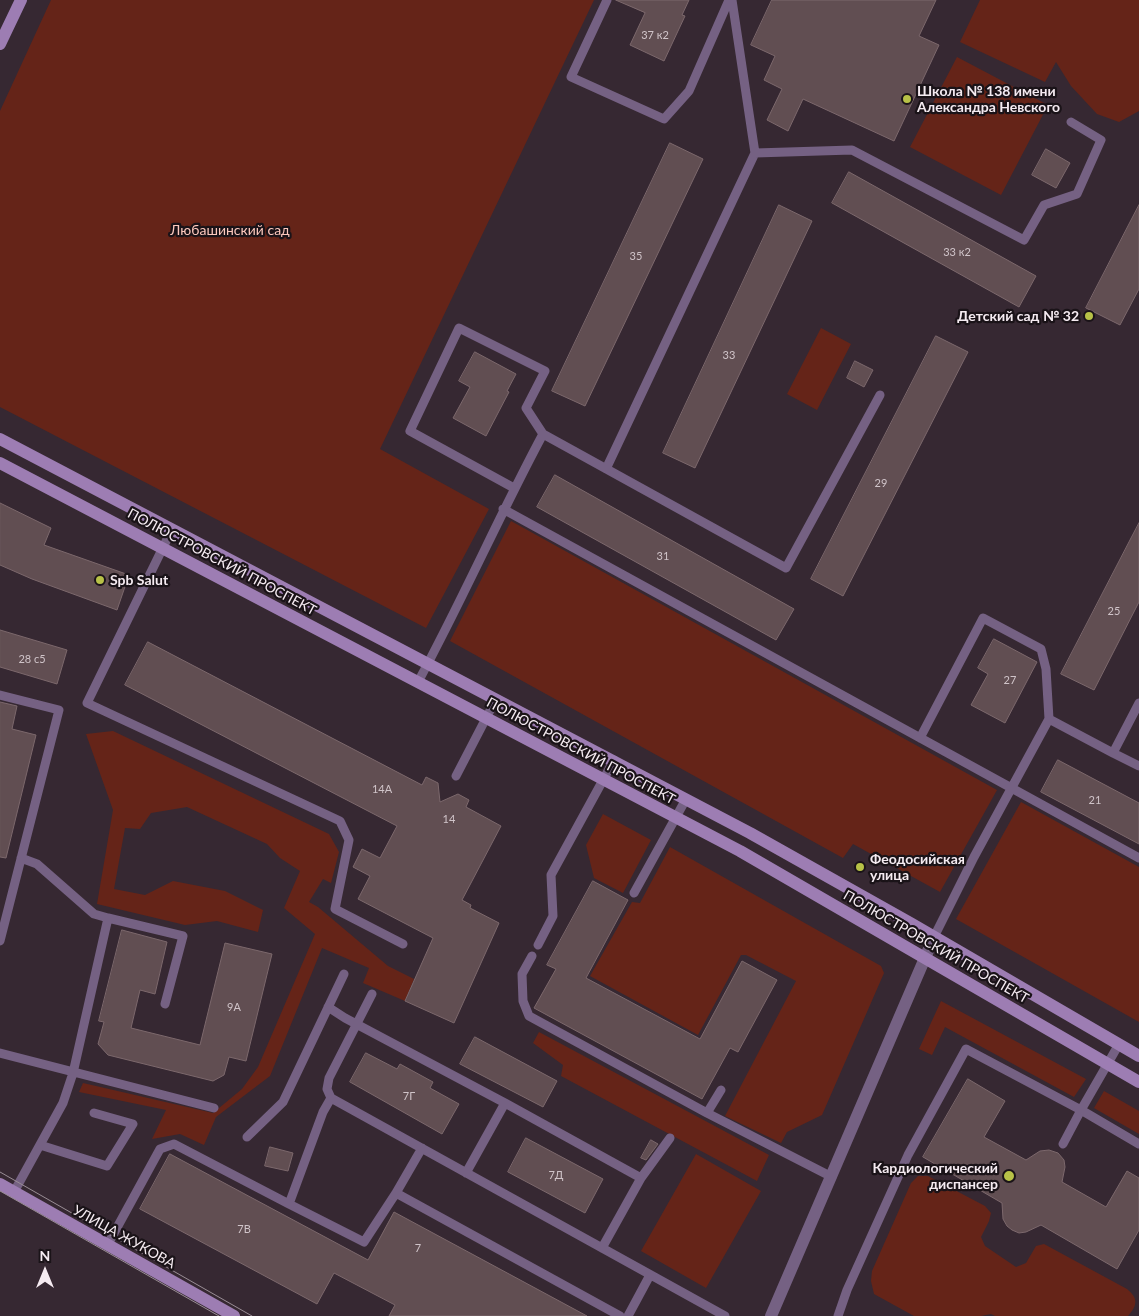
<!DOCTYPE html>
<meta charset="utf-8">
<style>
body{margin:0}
#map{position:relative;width:1139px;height:1316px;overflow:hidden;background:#362832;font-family:Lato,sans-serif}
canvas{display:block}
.north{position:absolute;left:20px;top:1246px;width:50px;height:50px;-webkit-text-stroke:4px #1a1318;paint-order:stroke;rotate:0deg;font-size:14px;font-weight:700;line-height:20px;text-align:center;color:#f5ebf1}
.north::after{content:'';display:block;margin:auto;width:18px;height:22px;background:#f5ebf1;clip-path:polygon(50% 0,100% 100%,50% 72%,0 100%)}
</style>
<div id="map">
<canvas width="1139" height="1316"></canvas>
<div class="north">N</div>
</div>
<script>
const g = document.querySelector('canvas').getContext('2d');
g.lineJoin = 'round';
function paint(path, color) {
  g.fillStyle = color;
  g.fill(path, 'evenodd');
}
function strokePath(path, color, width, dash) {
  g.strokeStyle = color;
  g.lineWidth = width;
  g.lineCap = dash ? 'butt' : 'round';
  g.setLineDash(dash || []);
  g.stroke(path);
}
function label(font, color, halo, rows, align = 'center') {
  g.font = font + ' Lato,sans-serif';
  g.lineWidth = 4.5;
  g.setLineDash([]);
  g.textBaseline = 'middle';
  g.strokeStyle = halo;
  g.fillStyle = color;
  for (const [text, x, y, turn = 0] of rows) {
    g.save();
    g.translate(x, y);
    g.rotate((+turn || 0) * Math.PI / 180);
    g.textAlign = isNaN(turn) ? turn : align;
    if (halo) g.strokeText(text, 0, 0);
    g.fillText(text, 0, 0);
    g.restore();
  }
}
paint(new Path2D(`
 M51 0H594L380 449 489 509 426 628 0 407V111Z
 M980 0H1139V111L1119 122 1097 114 1071 86 1056 62 1045 82 960 42Z
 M957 57 1048 105 1001 195 910 147Z
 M821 328 851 344 817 410 787 394Z
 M511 521 997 790 940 892 853 844 843 858 450 641Z
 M113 731 329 834 339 852 331 883 323 879 309 902 318 907 388 966 414 979 405 1001 363 983 369 968 322 948 270 1076 216 1117 204 1145 180 1134 152 1139 166 1110 79 1092 83 1083 213 1113 242 1089 258 1067 315 934 284 908 300 871 280 858 267 844 187 807 151 813 140 829 125 828 114 889 145 895 173 881 225 891 263 910 258 932 217 921 185 925 97 904 113 810 86 734Z
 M1021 802 1139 867V1022L956 919Z
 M603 814 651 840 623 893 594 878 586 845Z
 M670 847 881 966 884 973 822 1115 787 1132 781 1143 725 1116 796 981 746 955H741L698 1035 590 976 632 902 640 903Z
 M941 1001 1086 1079 1074 1097 945 1027 932 1055 919 1049Z
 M539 1032 769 1155 757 1181 561 1076 563 1065 533 1043Z
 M1104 1091 1139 1111V1134L1094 1108Z
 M696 1154 761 1191 706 1288 641 1251Z
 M918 1176H928L985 1206 991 1213 989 1221 981 1237 985 1246 1016 1267 1026 1263 1036 1246 1044 1244 1127 1289C1138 1298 1138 1305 1128 1316H995L991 1314 981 1316H914L874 1294 871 1281 872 1271 911 1183Z`), '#652418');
const building = new Path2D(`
 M616 0H689L682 15 685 16 664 61 630 45 645 13Z
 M772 0H936L919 36 939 45 894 141 803 99 788 131 767 120 782 89 764 80 775 56 751 45Z
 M670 143 703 159 585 406 552 391Z
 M1046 149 1070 163 1056 188 1032 175Z
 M849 172 1036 276 1019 307 832 203Z
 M779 205 812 221 695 468 663 453Z
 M1139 205V289L1120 325 1086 308Z
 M936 336 968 352 843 596 811 579Z
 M475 352 516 374 507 391 509 392 486 436 453 418 470 387 459 381Z
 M855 361 873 370 864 387 847 378Z
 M555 475 794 609 776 640 537 507Z
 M0 503 51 528 44 545 129 575 117 610 32 579 0 565Z
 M1139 523V602L1094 690 1061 674Z
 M0 630 67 650 57 684 0 667Z
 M994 639 1037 662 1005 723 971 705 988 674 978 668Z
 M148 642 422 785 426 777 438 783 440 802 458 794 469 800 466 807 501 826 462 900 471 905 470 908 499 923 454 1023 405 1001 433 938 358 899 370 876 353 867 362 849 380 858 397 826 125 685Z
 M0 702 17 706 12 729 36 735 6 858 0 857Z
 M1058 760 1139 803V844L1041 792Z
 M593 881 628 900 586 978 700 1039 742 961 777 980 738 1052 730 1048 702 1099 534 1008 556 969 547 965Z
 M122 930 167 942 155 994 140 990 131 1028 200 1045 225 943 272 954 246 1061 229 1057 224 1075 213 1081 108 1055 98 1044 104 1022 99 1021Z
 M475 1037 557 1081 543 1107 460 1064Z
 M366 1053 397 1069 400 1064 433 1082 430 1088 459 1104 442 1134 350 1082Z
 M968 1079 1005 1101 984 1137 1026 1160 1040 1151 1049 1150 1058 1153 1064 1160 1065 1167 1062 1182 1106 1207 1127 1171 1139 1178V1230L1117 1269 1041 1225 1026 1232 1019 1233 1012 1230 1007 1226 1003 1219 1002 1203 923 1157Z
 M526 1138 603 1179 585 1213 508 1172Z
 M651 1140 658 1144 646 1160 641 1158Z
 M270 1147 293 1153 288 1171 265 1166Z
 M170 1154 368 1260 394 1212 587 1316H389L395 1305 334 1273 317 1304 140 1209Z`);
paint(building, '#614e52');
strokePath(building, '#7c686c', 1);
strokePath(new Path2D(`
 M607 0 571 77 664 119 689 91 729 0
 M755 153 852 150 1024 240 1044 205 1077 194 1101 140 1071 122
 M606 469 755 153 732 0
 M514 488 410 431 459 328 545 371 526 408 543 434
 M503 509 1139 858
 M172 529 87 703 340 821 349 840 335 909 403 944
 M418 682C462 601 499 516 543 434L786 568 880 395
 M0 695 59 710 0 941
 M1049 719 1113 753 1139 703
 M920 738 983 618 1041 649 1046 669 1049 719 974 857 934 937
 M1113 753 1139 766
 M456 776 496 699
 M21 858 37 864 94 914 108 918
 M634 893 686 799
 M538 945 553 916 551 875 614 760
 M532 956 522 974 523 1001 529 1016 707 1113 832 1177
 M372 994 329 1078 327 1089 331 1098 725 1316
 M328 1007 345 1018 505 1103
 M0 1053 214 1108
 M331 1098 323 1112 289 1204 364 1242 396 1193
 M707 1113 721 1090
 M247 1137 283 1102 344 974
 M1063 1144 1081 1110 1139 1144
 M40 1145 107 1166 133 1124 94 1113
 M422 1148 396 1193 620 1316
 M466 1173 505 1103 641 1178
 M14 1192 63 1103 73 1073 108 918 183 936 165 1004
 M108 1244 160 1149 174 1144 289 1204
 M602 1248 641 1178 670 1138
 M628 1316 650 1275
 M838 1316 847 1290 908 1155 966 1049 1081 1110 1119 1044`), '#756183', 9);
strokePath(new Path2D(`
 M771 1316 934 937`), '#756183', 12);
strokePath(new Path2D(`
 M0 44 21 0
 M0 439 750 833 912 924 1139 1056
 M0 463 740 851 1139 1082
 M0 1184 234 1316`), '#9d7db3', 12);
strokePath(new Path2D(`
 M0 1172 252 1316
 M0 1191 219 1316`), '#998d95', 1);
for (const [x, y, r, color] of [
 [907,99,5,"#b7c147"],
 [1089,316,5,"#b7c147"],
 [100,580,5,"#b7c147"],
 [860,867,5,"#b7c147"],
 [1009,1176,6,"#b7c147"]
]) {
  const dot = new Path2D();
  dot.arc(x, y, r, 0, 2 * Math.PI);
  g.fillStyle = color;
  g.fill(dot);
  strokePath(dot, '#1a1318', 2);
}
label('11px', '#d0c4c9', null, [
 ["37 к2",655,35],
 ["33 к2",957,252],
 ["35",636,256],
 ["33",729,355],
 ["29",881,483],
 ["31",663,556],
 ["25",1114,611],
 ["28 с5",32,659],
 ["27",1010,680],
 ["14А",382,789],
 ["21",1095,800],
 ["14",449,819],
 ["9А",234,1007],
 ["7Г",409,1096],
 ["7Д",556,1175],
 ["7В",244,1229],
 ["7",418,1248]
]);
label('bold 14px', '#f5ebf1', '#1a1318', [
 ["Школа № 138 имени",917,91],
 ["Александра Невского",917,107],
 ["Детский сад № 32",1079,316,"right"],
 ["Spb Salut",110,580],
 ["Феодосийская",870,859],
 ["улица",870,875],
 ["Кардиологический",998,1168,"right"],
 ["диспансер",998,1184,"right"]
], 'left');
label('14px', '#fdc8bd', '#1a1318', [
 ["Любашинский сад",230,230]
]);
label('14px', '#f5ebf1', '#1a1318', [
 ["ПОЛЮСТРОВСКИЙ ПРОСПЕКТ",222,562,28],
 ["ПОЛЮСТРОВСКИЙ ПРОСПЕКТ",581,751,28],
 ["ПОЛЮСТРОВСКИЙ ПРОСПЕКТ",936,947,30],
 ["УЛИЦА ЖУКОВА",124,1237,29]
]);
</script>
